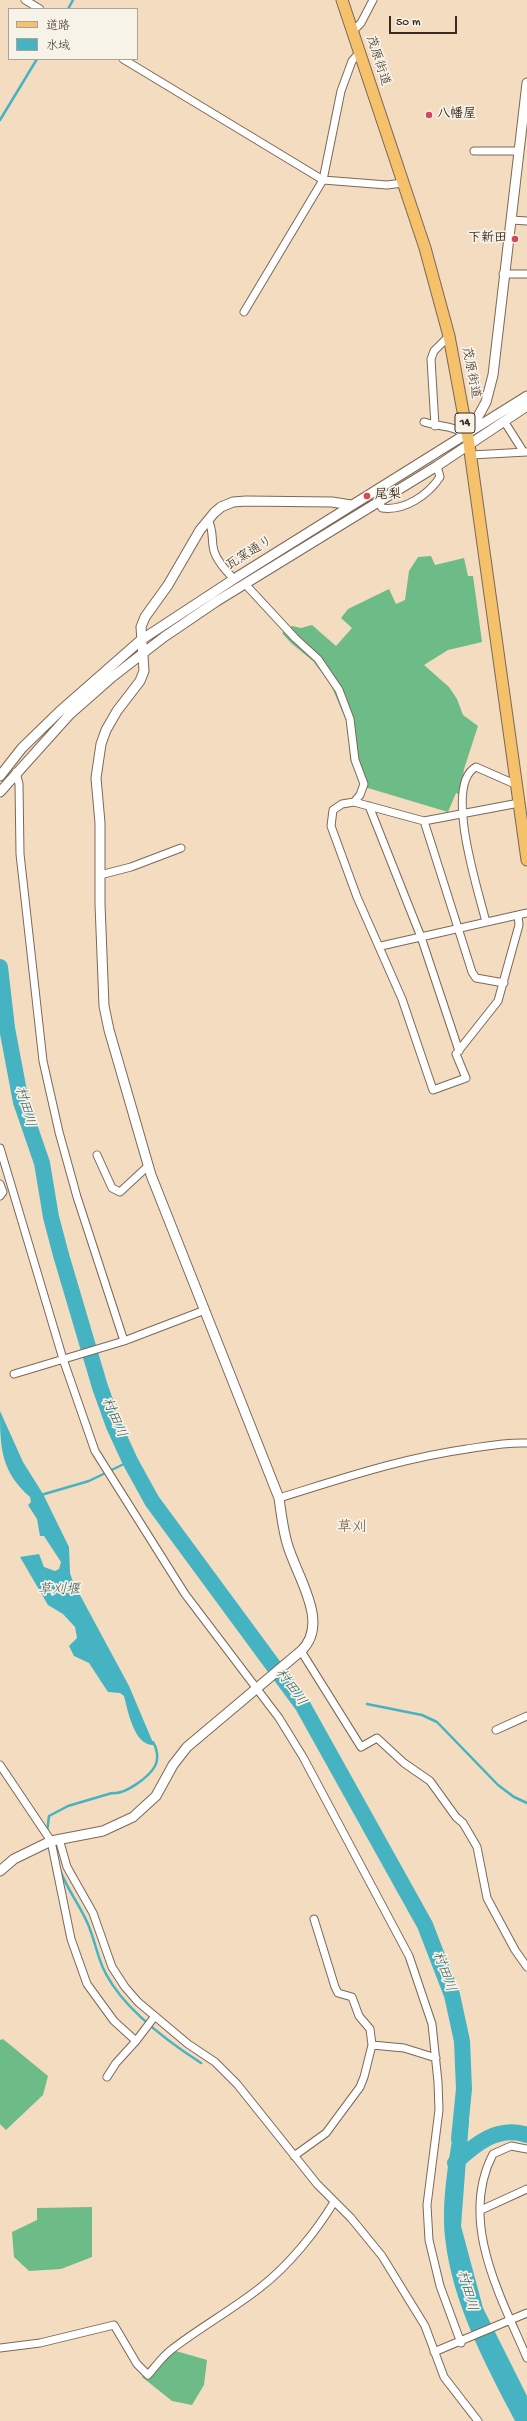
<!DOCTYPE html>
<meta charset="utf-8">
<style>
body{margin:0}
#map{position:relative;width:527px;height:2421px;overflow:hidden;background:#f4dcc0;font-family:"Gochi Hand","Klee One",sans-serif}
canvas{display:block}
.legend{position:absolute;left:8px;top:8px;width:130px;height:52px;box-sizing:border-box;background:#f7f3e8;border:1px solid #aca397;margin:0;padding:5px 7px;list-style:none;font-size:12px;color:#3b2a1e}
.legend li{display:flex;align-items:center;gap:8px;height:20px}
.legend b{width:20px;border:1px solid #aca397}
.scale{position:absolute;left:389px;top:16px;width:68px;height:18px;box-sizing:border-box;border:2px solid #3b2a1e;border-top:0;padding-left:5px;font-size:12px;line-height:14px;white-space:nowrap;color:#3b2a1e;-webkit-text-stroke:3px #f7f3e8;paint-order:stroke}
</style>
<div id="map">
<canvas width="527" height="2421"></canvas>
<ul class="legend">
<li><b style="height:5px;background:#f5c16b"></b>道路</li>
<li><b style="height:11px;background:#45b3c1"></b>水域</li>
</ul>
<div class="scale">50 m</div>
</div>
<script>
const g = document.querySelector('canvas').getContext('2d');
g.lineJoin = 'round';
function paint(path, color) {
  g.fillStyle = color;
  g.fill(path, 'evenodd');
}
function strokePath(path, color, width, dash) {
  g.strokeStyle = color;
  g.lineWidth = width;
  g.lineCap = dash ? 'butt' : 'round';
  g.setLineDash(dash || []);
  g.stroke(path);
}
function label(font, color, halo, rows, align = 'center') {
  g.font = font + ' "Gochi Hand","Klee One",sans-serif';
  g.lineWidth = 3.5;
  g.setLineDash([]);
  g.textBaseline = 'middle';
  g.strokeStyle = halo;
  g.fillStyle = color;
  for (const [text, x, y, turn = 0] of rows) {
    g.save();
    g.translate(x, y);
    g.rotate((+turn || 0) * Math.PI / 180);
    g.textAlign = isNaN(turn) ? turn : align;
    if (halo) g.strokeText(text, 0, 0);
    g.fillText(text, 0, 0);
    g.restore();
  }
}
paint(new Path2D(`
 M431 556 435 565 464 558 468 576H473L482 642 448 650 424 665 449 687 457 699 463 715 478 726 464 769 460 795 456 793 448 812 361 786 350 759 348 725 331 685 313 661 291 643 282 633 292 626 301 628 312 625 336 646 352 628 341 618 348 609 389 589 396 604 405 600 409 571 418 557Z
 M3 2039 48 2076 43 2095 6 2130 0 2124V2040Z
 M92 2207V2257L61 2269 29 2271 14 2257 12 2232 37 2220V2208Z
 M169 2349 207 2360 204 2385 192 2405 172 2401 142 2377Z`), '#6dbc87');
paint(new Path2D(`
 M0 1411 23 1462 43 1494 69 1547 70 1573 73 1582 129 1686 154 1745C134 1746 128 1711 124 1696L120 1693 108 1692 89 1663 74 1656 69 1646 77 1638 75 1627 63 1614 48 1605 20 1557 39 1554 44 1567 55 1571 59 1569 61 1562 44 1536H40L37 1519 28 1505 31 1502 30 1497C1 1472 0 1447 0 1411Z
 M456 2116 469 2120 461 2226 483 2308 527 2396V2421H515C485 2363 452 2303 445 2237 441 2197 450 2155 456 2116Z`), '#45b3c1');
strokePath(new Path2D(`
 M68 9 73 0
 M0 120 37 59
 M41 1495 89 1481 130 1461
 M367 1704 422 1715 437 1722 498 1785 514 1797 527 1803
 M47 1832 49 1816 68 1806 112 1793C125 1795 149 1777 155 1766 159 1759 157 1748 153 1742
 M60 1870C67 1889 79 1904 87 1922 95 1939 97 1958 106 1974 125 2010 167 2041 201 2063`), '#45b3c1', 2.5);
strokePath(new Path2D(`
 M0 967 7 1028 21 1102 42 1163 51 1217 61 1255 100 1387 114 1426 130 1461 152 1501 303 1706 425 1925 452 1995 462 2041 464 2089 459 2139
 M455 2163C475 2144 498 2125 527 2135`), '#45b3c1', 16);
const minor = new Path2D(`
 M25 0 40 9
 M353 31 361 23 373 0
 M123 59 323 180 387 185 403 183
 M474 151H519
 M512 220 527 221
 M503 274H527
 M244 312 323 180 341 91 352 61 359 53
 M504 421 523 451
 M424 422C443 428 451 424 467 436
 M435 426 431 359 434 351 449 336
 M471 455 527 452
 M378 501 382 508C405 511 428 495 440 477L437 466
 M208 520C214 530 211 540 214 551 217 561 226 571 234 579
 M246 585 295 638 318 659 339 690 350 719 355 760 364 784 360 795 354 802
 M16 772 19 784 20 854 43 1061 59 1132 77 1197 124 1341
 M369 806 421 937 459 1051
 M424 821 472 972 476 978 504 983
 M100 875 131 867 181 848
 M518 915 519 925 498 1001 456 1054 466 1078 433 1090 402 999 357 897 331 826 333 810 342 804 354 802 424 821 519 803
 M486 922C479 893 443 784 476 767L517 785
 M381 946 527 913
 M0 1148 63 1359 95 1451 185 1594 279 1718 303 1757 409 1956 432 2024 438 2082 439 2110 427 2205 429 2240 440 2286 461 2343
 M97 1155 112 1188 120 1192 148 1166
 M0 1184 3 1192 0 1196
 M14 1374 124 1341 205 1310
 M279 1498C341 1479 402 1458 467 1449 487 1446 506 1442 527 1443
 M301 1651 361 1747 377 1738 404 1763 430 1781 456 1817 463 1823 477 1847 487 1898 515 1950 527 1967
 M496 1730 527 1716
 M0 1765 51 1841 71 1939 87 1984 114 2021 136 2041 155 2016
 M59 1839 67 1867 93 1913 112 1967 125 1987 138 2002 188 2044 215 2062 237 2084 317 2184 351 2218 382 2256 425 2326 444 2377 478 2421
 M372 2045 404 2048 436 2058
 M107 2077 116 2063 136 2041
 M527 2149 511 2146 493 2154C458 2221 501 2297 527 2358
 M294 2156 326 2133 360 2087 364 2077 372 2045 370 2029 359 2016 352 1997 338 1993 335 1987 314 1919
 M481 2210 527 2189
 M0 2348 40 2343 114 2325 137 2364 148 2375C155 2367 162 2357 171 2350 199 2328 232 2310 261 2287 288 2266 316 2232 334 2202
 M434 2352 527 2313`);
const tertiary = new Path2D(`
 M469 433 486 402 493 375 527 83
 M0 776 22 748 59 712 141 640 234 579 527 396
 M0 792 70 714 111 678 164 637 217 601 437 466 527 406
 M0 1871 14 1859 51 1841 103 1831 133 1817 156 1796 173 1765 187 1747 301 1651C331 1623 296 1576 287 1543 283 1529 281 1513 279 1498L151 1175 109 1030 104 1006 100 904V823L96 778 101 744 106 730 117 711 140 681 144 671 141 627 145 617 168 585 200 530 214 513 221 507 233 502 246 501 332 502 351 505`);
const primary = new Path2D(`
 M342 0 425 248 449 336 469 444 527 860`);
strokePath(minor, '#7c6857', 9);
strokePath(tertiary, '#7c6857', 11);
strokePath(primary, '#7c6857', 13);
strokePath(minor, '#fff', 7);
strokePath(tertiary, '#fff', 9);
strokePath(primary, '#f5c16b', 11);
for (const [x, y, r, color] of [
 [429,115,4,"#d1495b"],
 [515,239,4,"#d1495b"],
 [367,496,4,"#d1495b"]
]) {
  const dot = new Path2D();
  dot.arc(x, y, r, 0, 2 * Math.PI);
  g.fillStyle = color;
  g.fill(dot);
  strokePath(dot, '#f7f3e8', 1.5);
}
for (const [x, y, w] of [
 [465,423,20]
]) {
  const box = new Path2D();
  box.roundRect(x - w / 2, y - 10, w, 20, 3);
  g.fillStyle = '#f7f3e8';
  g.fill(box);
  strokePath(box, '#3b2a1e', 1);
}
label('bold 12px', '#3b2a1e', null, [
 ["14",465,423]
]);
label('13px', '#3b2a1e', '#f7f3e8', [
 ["茂原街道",377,61,72],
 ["茂原街道",470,373,79],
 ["瓦窯通り",250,554,-32]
]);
label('bold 13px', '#3b2a1e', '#f7f3e8', [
 ["八幡屋",437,115],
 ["下新田",507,239,"right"],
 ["尾梨",375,496]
], 'left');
label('italic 14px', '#3e5a57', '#f7f3e8', [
 ["村田川",24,1107,74],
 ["村田川",113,1418,67],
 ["草刈堰",59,1591],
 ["村田川",290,1688,54],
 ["村田川",443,1972,70],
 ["村田川",466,2291,75]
]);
label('15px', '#72593e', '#f7f3e8', [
 ["草刈",352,1529]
]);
</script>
